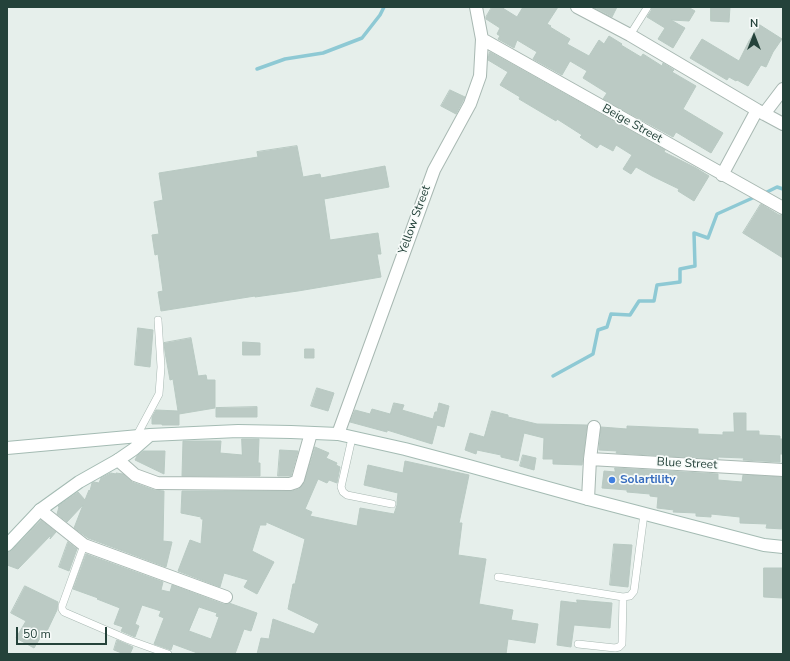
<!DOCTYPE html>
<style>
body{margin:0}
#map{position:relative;width:790px;height:661px;overflow:hidden;background:#e6efeb;font-family:"Nunito Sans",sans-serif}
canvas{display:block}
.frame{position:absolute;inset:0;border:8px solid #24423a;pointer-events:none}
.north{position:absolute;left:734px;top:16px;width:40px;height:40px;-webkit-text-stroke:3px #f7fbf9;paint-order:stroke;rotate:0deg;font-size:11px;font-weight:700;line-height:16px;text-align:center;color:#24423a}
.north::after{content:'';display:block;margin:auto;width:14px;height:18px;background:#24423a;clip-path:polygon(50% 0,100% 100%,50% 72%,0 100%)}
.scale{position:absolute;left:16px;top:627px;width:91px;height:18px;box-sizing:border-box;border:2px solid #24423a;border-top:0;padding-left:5px;font-size:12px;line-height:14px;white-space:nowrap;color:#24423a;-webkit-text-stroke:3px #f7fbf9;paint-order:stroke}
</style>
<div id="map">
<canvas width="790" height="661"></canvas>
<div class="frame"></div>
<div class="north">N</div>
<div class="scale">50 m</div>
</div>
<script>
const g = document.querySelector('canvas').getContext('2d');
g.lineJoin = 'round';
function strokePath(path, color, width, dash) {
  g.strokeStyle = color;
  g.lineWidth = width;
  g.lineCap = dash ? 'butt' : 'round';
  g.setLineDash(dash || []);
  g.stroke(path);
}
function paint(path, color) {
  g.fillStyle = color;
  g.fill(path, 'evenodd');
}
function label(font, color, halo, rows, align = 'center') {
  g.font = font + ' "Nunito Sans",sans-serif';
  g.lineWidth = 3.5;
  g.setLineDash([]);
  g.textBaseline = 'middle';
  g.strokeStyle = halo;
  g.fillStyle = color;
  for (const [text, x, y, turn = 0] of rows) {
    g.save();
    g.translate(x, y);
    g.rotate((+turn || 0) * Math.PI / 180);
    g.textAlign = isNaN(turn) ? turn : align;
    if (halo) g.strokeText(text, 0, 0);
    g.fillText(text, 0, 0);
    g.restore();
  }
}
strokePath(new Path2D(`
 M257 69 285 59 323 53 362 38 380 15 384 7
 M763 194 777 187 783 189
 M553 376 593 354 598 330 607 327 611 314 630 315 639 301H654L657 285 680 282V269L695 266 694 233 708 238 717 214 757 196`), '#8ec9d4', 3.5);
const building = new Path2D(`
 M492 7H501L517 17 523 7H558L547 24 551 26 550 27 570 39 567 44 589 56 599 40 604 44 609 36 622 44 621 45 641 57 643 54 662 66 663 63 674 70 672 72 696 86 683 109 723 133 711 153 676 132 673 137 603 99 607 93 583 78 587 71 570 61 562 75 533 59 537 52 517 40 514 48 498 39 500 36 497 34 500 28 486 19V17Z
 M593 7H617L612 17Z
 M652 7H688L695 11 689 21 671 20 685 28 673 48 658 39 665 28 647 17 651 11Z
 M711 7H730L729 22 711 21Z
 M760 25 782 39 773 52 766 67 761 65 748 86 737 80 736 81 729 77 727 80 690 58 702 39 739 61 749 41Z
 M490 52 665 150 664 152 696 168 709 176 694 201 678 191 679 189 652 176 636 167 631 174 623 169 632 155 616 145 613 151 600 144 597 148 580 137 582 135 557 119 556 121 519 99 520 97 500 85 508 72 488 60 489 54Z
 M450 90 465 97 456 114 441 106Z
 M297 146 303 177 320 174 321 178 385 166 389 187 324 199 330 240 378 233 381 254H377L381 277 298 291 255 297V296L161 311 158 292 163 291 158 254 155 255 152 235 159 234 154 202 163 200 159 173 258 157 257 152Z
 M761 204 779 215H783V258L743 233Z
 M138 328 153 330 150 367 135 365Z
 M191 338 198 376 206 375 207 380H215V408L179 414V425H162V424H152V417L156 410 178 411 173 379 170 380 165 352 164 343Z
 M243 342 260 343V355H243Z
 M305 349H314V358H305Z
 M317 388 334 393 328 411 311 406Z
 M394 403 404 405 402 410 433 419 435 412H437L439 403 449 406 444 427 437 425 432 444 387 430V432L350 422 355 410 370 414 372 409 390 414Z
 M257 407V417H216V408Z
 M492 411 508 415V417L537 424 587 425 582 465 553 464V459H543L544 438 524 433 518 461 501 457V455L477 450 476 454 465 450 470 433 484 437Z
 M734 413H746V431H759V435L780 436V439H783V454H780V462L743 460 744 458 718 457V459L616 453 617 451 599 450 601 427 627 429V426L698 429V434L723 435V432H734Z
 M242 439H259L258 463H260V476H182L183 441H221L220 453 242 455Z
 M315 447 329 453 326 458 337 463 336 465 340 467 337 483 329 480 327 483 318 479 305 509 312 512 310 516 357 526 360 508 394 514 397 505V502L398 493 364 485 368 465 403 473 405 461 469 475 459 523H462L458 555 486 559 479 604 513 610 511 620 538 624 535 643 508 639 506 654H257L261 638 269 639 273 619 314 634 319 624 288 609 293 584H295L305 539 266 522V525H260L252 551 274 562 257 594 244 587 248 580 224 573 220 587 178 571 190 540 201 544 203 519H201V517L181 513 182 491H292L299 489 304 483Z
 M280 450 298 451 291 476H278Z
 M143 451H165L164 474 135 460 137 456Z
 M523 455 536 458 534 470 520 466Z
 M615 468 718 474V480L742 482 743 475 783 477V529L766 528 767 524 740 523V517L711 514V517L696 516V513L673 512 674 510 657 508 658 497 650 496V494L627 492V490L602 488 604 471 615 472Z
 M111 473 116 474V473L123 474 132 482 154 490 164 491 163 541 172 542 166 567 88 538 74 528 83 505 67 522 57 514 59 507 58 506 78 492 85 500 89 490 90 491 92 483 94 482 99 483 101 478Z
 M41 520 56 532 50 539 51 535 18 569 7 565V552L12 550Z
 M68 542 77 549 69 571 59 567Z
 M614 544 632 545 628 587 610 585Z
 M86 554 163 582 161 590 170 592 172 585 223 604H227L229 603 257 613 251 631 244 629 235 654H200L173 644 171 650 154 644 164 618 159 616 161 611 142 605 135 624 139 626 135 637 121 631 123 627 114 624 120 608 97 599 98 598 73 589ZM199 607 217 613 216 616 219 617 211 639 189 631Z
 M764 568H783L782 598 764 597Z
 M25 586 58 602 57 610 47 631 45 630 34 648 16 638 26 621 11 613Z
 M577 600 612 603 610 628 574 625 571 647 557 645 561 601 577 603Z
 M117 640 133 647 130 654H124L114 650Z`);
paint(building, '#bbcac4');
strokePath(building, '#b8c9c2', 1);
const lane = new Path2D(`
 M630 35 647 8
 M136 437 159 394 161 367 158 320
 M352 438 341 487 343 492 347 495 392 504
 M84 545 62 606V609L64 612 129 640 168 654
 M498 577 623 597 630 596 634 591 644 514
 M578 644 615 648 619 647 622 644 623 597`);
const street = new Path2D(`
 M577 7 630 35 757 110 783 124
 M482 39 783 208
 M764 114 783 89
 M722 175 757 110
 M338 434 434 170 470 104 480 76 482 39 476 7
 M590 459 783 470
 M118 460 135 475 157 483 290 484 296 482 298 479 311 433
 M588 499 590 459 594 427
 M40 510 84 545 226 597`);
const secondary = new Path2D(`
 M7 448 150 435 238 431 291 432 338 434 405 449 469 466 588 499 764 545 783 547
 M7 545 40 510 79 482 118 460 134 449 150 435`);
strokePath(lane, '#a8b8b2', 8);
strokePath(street, '#a8b8b2', 14);
strokePath(secondary, '#a4bbb3', 14);
strokePath(lane, '#fff', 7);
strokePath(street, '#fff', 12);
strokePath(secondary, '#fff', 12);
for (const [x, y, r, color] of [
 [612,480,4,"#3f7fe0"]
]) {
  const dot = new Path2D();
  dot.arc(x, y, r, 0, 2 * Math.PI);
  g.fillStyle = color;
  g.fill(dot);
  strokePath(dot, '#f7fbf9', 1.5);
}
label('12px', '#24423a', '#f7fbf9', [
 ["Beige Street",632,124,29],
 ["Yellow Street",415,220,-70],
 ["Blue Street",687,464,3]
]);
label('bold 12px', '#366cbe', '#f7fbf9', [
 ["Solartility",620,480]
], 'left');
</script>
